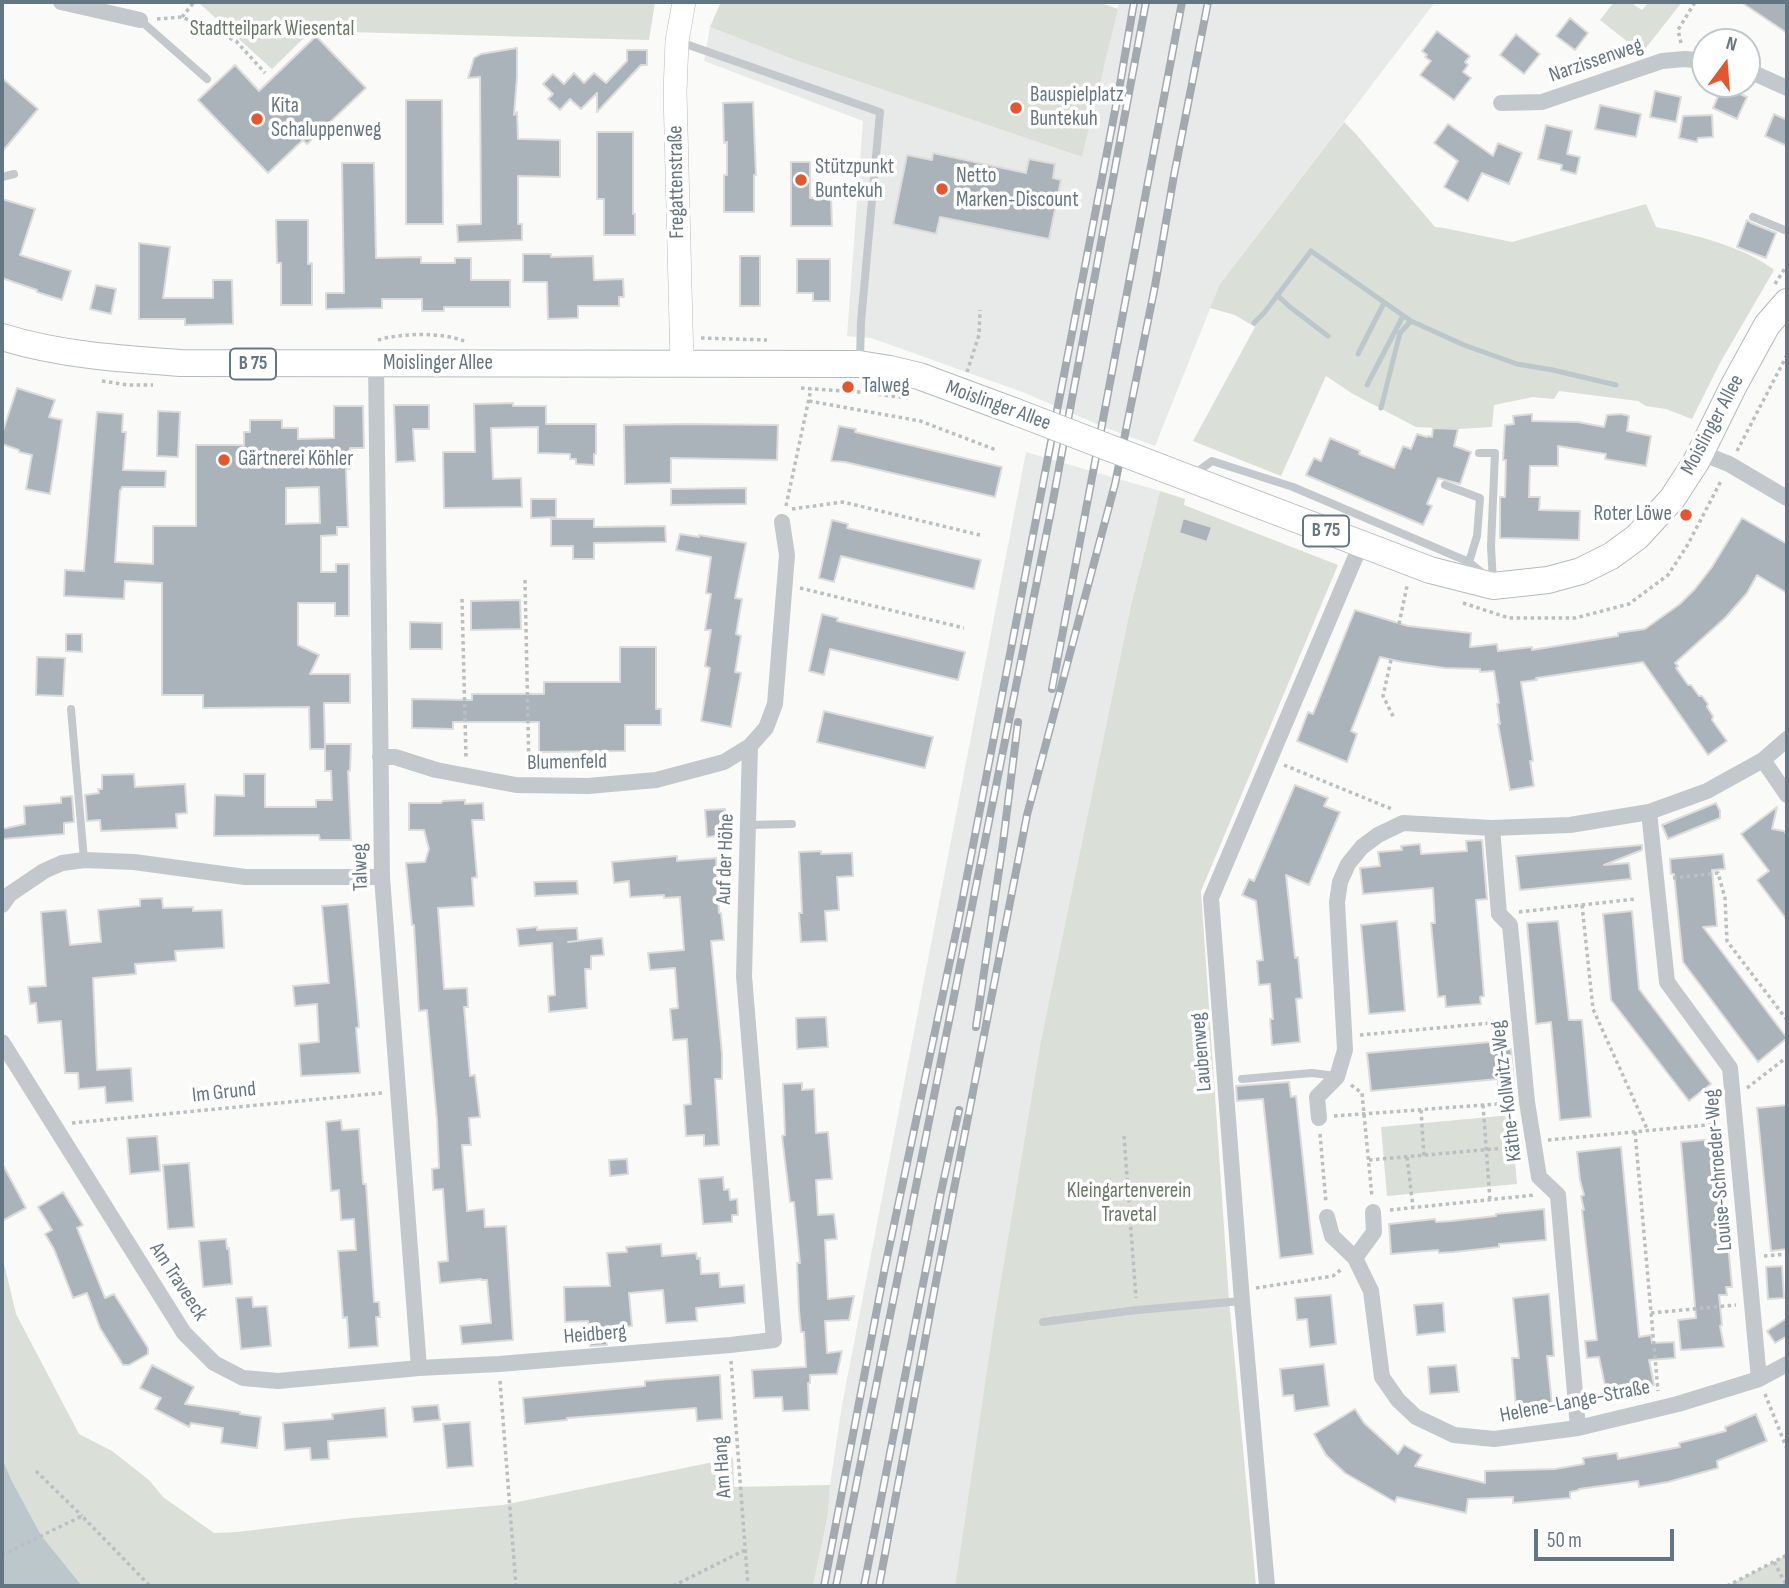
<!DOCTYPE html>
<meta charset="utf-8">
<style>
body{margin:0}
#map{position:relative;width:1789px;height:1588px;overflow:hidden;background:#fafaf8;font-family:"Sofia Sans Condensed",sans-serif}
canvas{display:block}
.frame{position:absolute;inset:0;border:4px solid #657683;pointer-events:none}
.north{position:absolute;left:1691px;top:28px;width:70px;height:70px;box-sizing:border-box;background:#fff;border:2px solid #c1c8cd;border-radius:50%;rotate:16deg;font-size:19px;font-weight:700;line-height:28px;text-align:center;color:#657683}
.north::after{content:'';display:block;margin:auto;width:24px;height:32px;background:#e4572e;clip-path:polygon(50% 0,100% 100%,50% 72%,0 100%)}
.scale{position:absolute;left:1534px;top:1529px;width:140px;height:32px;box-sizing:border-box;border:4px solid #657683;border-top:0;padding-left:9px;font-size:21px;line-height:24px;white-space:nowrap;color:#657683;-webkit-text-stroke:5px #fff;paint-order:stroke}
</style>
<div id="map">
<canvas width="1789" height="1588"></canvas>
<div class="frame"></div>
<div class="north">N</div>
<div class="scale">50 m</div>
</div>
<script>
const g = document.querySelector('canvas').getContext('2d');
g.lineJoin = 'round';
function paint(path, color) {
  g.fillStyle = color;
  g.fill(path, 'evenodd');
}
function strokePath(path, color, width, dash) {
  g.strokeStyle = color;
  g.lineWidth = width;
  g.lineCap = dash ? 'butt' : 'round';
  g.setLineDash(dash || []);
  g.stroke(path);
}
function label(font, color, halo, rows, align = 'center') {
  g.font = font + ' "Sofia Sans Condensed",sans-serif';
  g.lineWidth = 7;
  g.setLineDash([]);
  g.textBaseline = 'middle';
  g.strokeStyle = halo;
  g.fillStyle = color;
  for (const [text, x, y, turn = 0] of rows) {
    g.save();
    g.translate(x, y);
    g.rotate((+turn || 0) * Math.PI / 180);
    g.textAlign = isNaN(turn) ? turn : align;
    if (halo) g.strokeText(text, 0, 0);
    g.fillText(text, 0, 0);
    g.restore();
  }
}
paint(new Path2D(`
 M1119 2H1435L1220 284 1155 446 1106 428 1025 393 871 338 847 336 863 121 704 61 710 27 795 60 1082 157Z
 M1026 452 1160 491 1131 605 1041 1040 995 1315 955 1586H813L828 1515 830 1485 842 1405Z`), '#e8e9e9');
paint(new Path2D(`
 M195 2H655L649 40 311 31 272 69 200 4Z
 M721 2H1098L1118 9 1082 157 795 60 710 27Z
 M1614 2H1633L1634 5 1642 10 1649 2H1682L1642 53 1600 20Z
 M1344 122 1355 133 1435 227 1444 228 1512 242 1646 204 1656 227C1693 234 1745 247 1774 270L1720 363 1692 419 1666 409 1646 406 1638 401 1559 391 1554 399 1533 397 1494 405 1492 427 1458 429 1416 427 1353 394 1326 376 1281 476 1193 441 1255 327 1235 315 1210 308 1220 284Z
 M1160 491 1185 499 1184 505 1338 565 1201 891 1229 1300 1256 1586H955L995 1315 1041 1040 1131 605Z
 M1511 1115 1517 1184 1387 1196 1381 1127Z
 M2 1255 16 1314 79 1434 112 1451 149 1480 163 1497 214 1533 237 1532 353 1518 503 1505 733 1458 734 1487 830 1485 828 1515 813 1586H82L41 1535 12 1481 2 1458Z
 M1787 1555V1586H1727Z`), '#dadfd7');
paint(new Path2D(`
 M2 1458 12 1481 41 1535 82 1586H2Z`), '#bbc7cb');
strokePath(new Path2D(`
 M1277 295 1290 307 1328 336
 M1254 323 1264 313 1311 251 1411 321 1464 345 1517 364 1553 370 1616 385
 M1358 354 1384 303
 M1367 385 1403 316
 M1381 408 1400 333 1411 321`), '#bbc7cb', 5);
const building = new Path2D(`
 M1741 2H1787V33Z
 M1570 18 1588 33 1575 50 1556 36Z
 M1437 31 1470 56 1465 62 1468 65 1463 72 1471 78 1454 100 1420 75 1431 61 1425 57 1427 55 1422 51Z
 M1516 34 1540 54 1524 74 1500 55Z
 M316 36 366 88 307 144 303 140 268 173 198 100 235 65 259 91Z
 M517 48V77L514 115 517 112 518 139 560 140V177L518 176V224H522V240L458 242 457 225 481 224 480 77 468 78 474 58 481 54Z
 M627 50H647V65H641L597 112V93L581 109 570 99 560 110 548 99 553 94 543 84 553 74 564 84 574 73 584 83 594 73 606 83 627 61Z
 M2 78 38 109 2 152Z
 M1722 87 1747 97 1737 119 1713 108Z
 M1655 91 1681 97 1676 122 1650 117Z
 M406 100H442L443 224H406Z
 M753 102 756 175H754V212H724V175H727V142L724 143 723 103Z
 M1600 105 1641 114 1636 137 1595 129Z
 M1774 114 1787 120V146L1765 136Z
 M1712 115 1713 137 1698 138 1697 142 1679 138 1683 116Z
 M1448 124 1493 156 1498 143 1522 153 1509 184 1482 173 1468 201 1444 187 1458 161 1434 143Z
 M1546 125 1572 131 1567 154 1580 157 1576 174 1561 170 1562 165 1538 159Z
 M597 132H633V214H635V235H604V199H597Z
 M933 153 1026 173 1029 159 1055 164 1053 178 1061 180 1049 239 940 217 936 234 893 224 907 155 932 160Z
 M791 162H810V198H831L832 226H791Z
 M342 163H374L376 258 421 257V263H455V258H471V280H510V307H444V311H422V299H382V308L326 309V293H344Z
 M2 199 35 209 20 255 71 271 62 300 37 292V290L2 278Z
 M276 220H308V264L312 263V305H281V263H277Z
 M1747 220 1751 223 1776 233 1766 258 1737 247Z
 M139 243 170 247 163 298H213V280H232L233 324 185 325V319H139Z
 M523 254H551V257L593 256 594 280 623 279 624 297H619V306H578V318L548 319 547 282H523Z
 M740 256H760V306H740Z
 M797 259H830V301H813V293H797Z
 M96 285 116 289 111 314 90 309Z
 M17 388 55 400 49 417 62 420 50 494 26 489 32 455 19 452V450L2 444V434Z
 M513 403V406H546V424H596V454H594V465L576 464V459H570V454L538 453V427L491 428 493 479 521 478 522 507 444 508 443 452H475L474 404Z
 M394 405H429V429H413L415 461 396 462Z
 M334 406H363L364 448H350V469H346L348 527H337V535L321 536V572H336V564H349V616H335V603H298V645L319 655 310 674H350V703H324L325 748V744H351L350 771H348L351 840H320L319 835 214 836 215 795 244 796V774H265V807H316V800H332L331 771H325V749H310L309 707 203 708V695H162V583L125 581 124 599 64 596 65 570 84 571 97 412 123 414 122 432H126L123 470 166 471 165 487H122L121 490H120L115 562 153 564V526H196V445H244V432H250V420H282V428H298V439L334 438ZM319 487 320 523 286 524V488Z
 M158 411 180 412 178 457 157 456Z
 M1532 414V421L1578 422 1604 427 1607 415 1621 414 1629 416 1627 431 1651 436 1646 466 1605 459 1606 454 1558 446V466H1530L1529 497H1540L1539 510 1580 511 1579 540 1500 538V497H1505L1506 460H1503L1505 425 1514 424 1513 416Z
 M688 424 778 425 777 460 671 458V483L625 484 624 425Z
 M839 426 856 429 855 432 1002 467 995 497 845 462 831 461Z
 M1433 428 1458 429 1454 446 1471 452 1460 484 1438 478 1427 504 1432 506 1423 525 1306 475 1314 458 1321 461 1330 438 1360 451 1359 454 1394 468 1403 446 1411 449 1417 434 1427 437 1428 436 1432 437Z
 M746 488V504L671 505V489Z
 M531 499H556V517L531 518Z
 M1183 518 1212 527 1207 542 1179 533Z
 M1742 518 1787 544V593L1757 575 1747 593 1726 617 1675 663 1678 666 1676 668 1688 685H1691L1699 696H1702L1708 704 1707 707 1713 716 1712 720 1727 741 1708 755 1643 662 1536 678 1537 680 1521 682 1533 761H1530L1534 786 1510 790 1498 724H1500L1497 704 1499 703 1494 671 1480 672V669L1445 668 1402 662 1380 657 1351 731 1357 734 1347 762 1297 741 1308 712 1313 714 1355 610 1408 626 1471 633 1470 647 1497 644 1498 651 1532 647V650L1618 636V633L1645 629 1680 604 1695 589 1712 567Z
 M551 519H594V527L665 526 666 542 594 543V559H573V546H551Z
 M832 520 848 524 847 528 981 560 974 589 841 556 834 582 819 578Z
 M680 534 699 537V535L746 543 735 598 742 599 736 634 741 636 735 672 741 673 731 727 701 721 710 668 705 666 711 630H705L711 594 706 593 711 557 676 550Z
 M520 600 521 629 471 630V601Z
 M822 614 838 618 837 621 965 652 958 680 830 649 824 675 809 671Z
 M410 622 442 623V649H410Z
 M66 634H82V652L66 651Z
 M620 647H656V709H661V725H625V751L539 752V722H453V729L412 728V699L472 700V694H544V682H620Z
 M37 657 65 658 63 696 36 695Z
 M824 711 933 737 925 768 817 742Z
 M134 774 135 787 185 784 187 813 176 814 177 828 101 831 100 820 87 821 85 795 99 793 98 789H102V775Z
 M1295 785 1328 798 1324 806 1340 812 1309 885 1286 875 1295 958 1298 957 1302 998 1296 999 1300 1042 1272 1045 1270 1019H1273L1270 984 1259 985 1257 961 1263 960 1256 901 1242 895 1249 879 1254 881Z
 M72 796 74 822 64 823V834L2 839V829L25 824 24 806 61 803V797Z
 M465 800V804L483 803 484 820H472L477 877 472 878 474 906 438 908 444 989 467 988 468 1007H464L470 1076 475 1075 480 1117 469 1118 471 1145H462L467 1211 484 1209 485 1227 506 1226 513 1340 462 1344 460 1326 491 1323 487 1280H481V1279L440 1283 438 1262 448 1261 443 1189 433 1190 432 1169 439 1168 437 1120 427 1010 419 1011 414 925H412L406 863 425 862 429 849 424 830H409V803H441L443 801Z
 M1716 803 1720 811V818L1668 839 1662 825Z
 M1777 807 1772 829 1784 831 1787 835V920L1757 880 1769 871 1741 834Z
 M725 809 727 835 707 837 705 810Z
 M1482 840 1487 899 1476 900 1484 996 1480 997 1481 1004 1446 1007 1445 996 1438 997 1431 923H1435L1433 888 1363 894 1360 868 1380 866 1378 852 1402 850 1401 846 1420 844 1421 854 1467 851 1466 841Z
 M1642 845V850L1604 865 1629 863 1631 879 1520 890 1516 856Z
 M821 851V854L852 853 853 876 837 877 839 910 825 911 827 941 801 942 799 913H802L799 852Z
 M1723 854 1725 869 1712 870 1717 926 1703 927 1787 1038 1758 1062 1683 962 1674 874H1671L1670 859Z
 M677 856V861L716 858 719 913H721L724 940 711 941 722 1054V1079H715L719 1145 704 1146V1135L686 1136 684 1105 691 1104 687 1039 673 1040 670 1009 678 1008 675 968 650 970 648 953 684 950 680 897 664 898V895L630 897 629 881 614 883 612 862Z
 M577 881 578 894 535 896 534 882Z
 M162 898 163 908 193 907V911L222 910 224 948 175 951 176 961 135 964 136 974 93 978 97 1070 131 1068 133 1101 106 1103 105 1087 79 1089 78 1073H65L61 1021 38 1023 36 1003 30 1004 28 987 46 986 41 912 66 910 70 945 101 942 98 910 140 906V899Z
 M348 904 359 1027 356 1028 360 1073 301 1076 299 1044 319 1042 317 1004 295 1006 293 986 329 983 322 906Z
 M1632 911 1639 989 1711 1084 1689 1101 1611 1000 1603 914Z
 M1397 921 1405 1011 1369 1014 1361 925Z
 M1558 921 1569 1020H1582L1591 1117 1560 1120 1551 1022 1536 1024 1527 923Z
 M537 927V930L577 928 578 941 568 942 602 938 604 955 591 956V969H585L587 1008 549 1012 548 996 555 995 552 943 519 946 517 929Z
 M826 1017 828 1047 797 1049 796 1018Z
 M1490 1042 1491 1050 1511 1049 1514 1084 1498 1085V1079L1371 1091 1367 1053Z
 M1289 1082 1291 1097 1296 1096 1313 1254 1280 1258 1263 1099 1237 1101 1236 1086Z
 M802 1083V1090L814 1089 816 1133 828 1132 832 1179 816 1180 818 1215 834 1214 837 1239 825 1240 828 1299 854 1296 849 1320 825 1321 827 1353 842 1351 837 1374 810 1375V1383H808L809 1410 783 1411 782 1397 754 1398 752 1370 806 1367 804 1332H801L799 1310 797 1263H800L794 1202H790L782 1136 785 1135 783 1084Z
 M1787 1105V1249L1771 1251 1757 1108Z
 M341 1120 342 1130 359 1129 363 1184H366L374 1302H379L380 1317H376L378 1346 349 1348 347 1317 343 1318 338 1251 356 1250 354 1219 341 1220 339 1190 331 1191 326 1122Z
 M157 1136 160 1171 130 1174 127 1138Z
 M1713 1139 1714 1146H1719L1732 1287H1726L1727 1295H1719L1722 1325 1720 1326 1724 1347 1681 1350 1678 1320 1696 1318 1681 1142Z
 M1621 1147 1639 1337 1651 1335 1652 1343 1674 1342 1675 1358 1649 1360 1654 1385 1607 1395 1599 1357 1587 1358 1585 1341 1597 1340 1582 1210H1584L1581 1196 1584 1195 1580 1180 1577 1152Z
 M627 1159 628 1174 610 1176 609 1160Z
 M2 1163 26 1208 2 1221Z
 M189 1163 194 1227 168 1229 163 1165Z
 M723 1177 724 1190 729 1189 730 1200 737 1199 738 1215H732V1222L703 1224 699 1179Z
 M63 1192 83 1225 77 1228 105 1298 114 1294 148 1348V1354L129 1365H123L100 1328 87 1293 73 1298 54 1249 45 1234 52 1230 38 1207Z
 M1544 1209 1546 1240 1499 1244V1247L1454 1252 1439 1253 1438 1250 1391 1254 1389 1224 1435 1219 1436 1222 1451 1221 1496 1216V1214Z
 M226 1239 227 1249 229 1248 232 1284 203 1287 199 1241Z
 M661 1244 662 1256 696 1253 697 1259 700 1258 701 1274 719 1273 720 1287 744 1285 745 1303 696 1308 697 1321 666 1323 663 1290 629 1293 632 1326 606 1329 607 1345 590 1346 588 1321 565 1322 564 1287 610 1286 607 1253 627 1252 626 1247Z
 M1782 1266 1784 1298 1768 1299 1766 1267Z
 M1549 1294 1554 1356H1547L1552 1404 1516 1408 1512 1358H1519L1513 1298Z
 M1331 1295 1336 1344 1310 1347 1307 1319 1297 1320 1295 1298Z
 M252 1297 253 1307 267 1306 271 1346 241 1349 236 1298Z
 M1443 1303 1445 1332 1417 1335 1414 1305Z
 M1787 1318V1336L1775 1343 1767 1331Z
 M1324 1364 1329 1406 1295 1411 1293 1395 1283 1396 1280 1369Z
 M152 1365 194 1387 185 1404 240 1412V1414L261 1417 257 1448 221 1443 223 1428 191 1423 189 1427 155 1409 161 1398 140 1388Z
 M1456 1365 1459 1392 1430 1394 1428 1367Z
 M720 1375 722 1419 697 1421 696 1408 567 1418V1420L525 1424 523 1398 645 1386V1381Z
 M438 1405 440 1420 414 1422 412 1407Z
 M385 1408 387 1437 328 1441 329 1459 311 1460 310 1448 285 1450 283 1423 333 1419 332 1414Z
 M1355 1409 1364 1423 1398 1454 1404 1445 1422 1455 1415 1466 1485 1483V1471L1555 1469 1584 1464 1583 1458 1617 1453 1618 1459 1680 1447 1679 1443 1726 1431 1725 1427 1756 1414 1767 1441 1717 1461 1718 1468 1668 1482 1639 1487 1638 1481 1579 1489V1490L1570 1492V1498L1513 1503V1497L1468 1499 1466 1513 1397 1497 1395 1502 1345 1473 1326 1455 1314 1434Z
 M470 1422 473 1466 447 1468 443 1424Z`);
paint(building, '#aab3b9');
strokePath(building, '#dcdcda', 2);
const secondary = new Path2D(`
 M682 363 675 92 677 41 684 2`);
const primary = new Path2D(`
 M2 337C60 355 121 359 181 363L859 364 890 369 919 376 1016 412
 M1162 468 1430 570 1493 586 1548 580 1581 571 1611 556 1637 537 1672 499 1696 462 1733 387 1767 325 1787 302`);
strokePath(secondary, '#b3babf', 24);
strokePath(primary, '#b5babe', 28);
strokePath(new Path2D(`
 M182 17 194 2
 M157 19 182 17 236 41 265 73
 M1681 43 1678 30 1695 2
 M1775 284 1787 265
 M701 338 767 340
 M378 340C402 333 441 332 464 341
 M967 372 979 335 980 310
 M102 381 128 385H153
 M801 388 859 392 908 398
 M809 401 920 421 996 450
 M1737 451 1787 355
 M786 506 811 389
 M792 509 843 502 980 535
 M525 580 529 771
 M800 588 964 628
 M462 599 466 758
 M1463 603 1509 618H1575L1629 604 1668 575 1687 546 1722 479
 M1399 624 1407 586
 M1391 660 1383 696 1394 718
 M1284 765 1394 810
 M1673 878 1718 873 1725 898 1727 941 1787 1020
 M1582 905 1593 1009 1648 1131
 M1519 912 1635 899
 M1360 1035 1502 1022
 M1351 1085 1362 1093 1372 1197
 M1747 1088 1787 1057
 M1483 1105 1490 1200
 M1421 1110 1424 1156
 M1334 1116 1512 1103
 M72 1123 382 1093
 M1635 1132 1658 1391
 M1320 1134 1326 1203
 M1124 1136 1136 1298
 M1548 1140 1718 1124
 M1407 1157 1413 1207
 M1369 1160 1516 1147
 M1390 1210 1535 1195
 M1764 1256 1787 1254
 M1256 1288 1333 1276 1343 1268
 M1651 1313 1736 1305
 M731 1361 748 1586
 M500 1381 516 1586
 M1765 1394 1787 1449
 M36 1471 82 1516
 M2 1555 82 1516 150 1586
 M1774 1562 1787 1586
 M673 1586 745 1550
 M1727 1586 1787 1555`), '#bbbfc2', 3.5, [3.5, 3.5]);
strokePath(new Path2D(`
 M140 20 207 79
 M680 42 880 112 861 322 860 359
 M2 177 14 174
 M1753 217 1787 231
 M1479 453H1495L1491 546 1493 583
 M1198 477 1201 469 1212 461 1293 487 1469 562 1485 575
 M1445 485 1480 498 1477 536 1469 562
 M71 709 84 860
 M748 825 792 824
 M1242 1079 1312 1073 1336 1076
 M1043 1322 1137 1310 1242 1301`), '#c3c8cc', 8);
strokePath(new Path2D(`
 M61 2 140 20
 M1747 70 1787 88
 M1501 103 1542 102 1662 61 1685 59 1705 61
 M376 364 382 877 419 1368
 M1701 453 1729 464 1787 498
 M380 757H395L436 770 516 785 588 786 656 780 724 762 750 746 766 728 775 704 787 555 782 522
 M1763 760 1787 795
 M1649 812 1667 982 1730 1068 1759 1379
 M1492 828 1499 914 1510 925 1527 1102 1539 1177 1558 1195 1578 1428
 M2 905 10 894 44 871 62 863 84 860 134 862 245 877H382
 M2 1042 184 1333 214 1363 243 1378 278 1381 419 1368 499 1364 730 1345 774 1340 744 976 750 746
 M1319 1118 1317 1097 1337 1077 1345 1050 1337 902 1340 882 1348 864 1362 847 1378 835 1403 823 1492 828 1570 825 1649 812 1707 791 1763 760 1787 739
 M1327 1217 1332 1236 1355 1258 1371 1291 1382 1377 1398 1400 1416 1417 1454 1435 1494 1439 1578 1428 1678 1404 1759 1379 1787 1364
 M1355 1258 1374 1232 1373 1212
 M1267 1586 1242 1301 1211 898 1361 544`), '#c3c8cc', 16);
strokePath(secondary, '#fff', 23);
strokePath(primary, '#fff', 26);
const rail = new Path2D(`
 M1052 689 1182 2
 M976 1027 1003 843 1018 722
 M824 1586 885 1267 958 923 1119 90 1134 2
 M836 1586 1051 511 1146 2
 M864 1586 941 1192 959 1110
 M879 1586 938 1271 1027 815 1115 484 1155 286 1174 175 1208 2`);
strokePath(rail, '#a2aab0', 8);
strokePath(rail, '#fff', 5, [16]);
const primaryBridge = new Path2D(`
 M1016 412 1162 468`);
strokePath(primaryBridge, '#b5babe', 28, []);
strokePath(primaryBridge, '#fff', 26);
for (const [x, y, r, color] of [
 [1016,108,7,"#e4572e"],
 [257,119,7,"#e4572e"],
 [801,180,7,"#e4572e"],
 [942,189,7,"#e4572e"],
 [848,387,7,"#e4572e"],
 [224,460,7,"#e4572e"],
 [1686,515,7,"#e4572e"]
]) {
  const dot = new Path2D();
  dot.arc(x, y, r, 0, 2 * Math.PI);
  g.fillStyle = color;
  g.fill(dot);
  strokePath(dot, '#fff', 2.5);
}
for (const [x, y, w] of [
 [253,364,46],
 [1326,531,46]
]) {
  const box = new Path2D();
  box.roundRect(x - w / 2, y - 15.5, w, 31, 5);
  g.fillStyle = '#fff';
  g.fill(box);
  strokePath(box, '#657683', 2);
}
label('bold 19px', '#657683', null, [
 ["B 75",253,364],
 ["B 75",1326,531]
]);
label('21px', '#687a64', '#fff', [
 ["Stadtteilpark Wiesental",272,30],
 ["Kleingartenverein",1129,1192],
 ["Travetal",1129,1216]
]);
label('21px', '#657683', '#fff', [
 ["Narzissenweg",1596,61,-19],
 ["Fregattenstraße",677,182,-91],
 ["Moislinger Allee",438,364],
 ["Moislinger Allee",998,406,20],
 ["Moislinger Allee",1713,425,-62],
 ["Blumenfeld",567,763,-1],
 ["Auf der Höhe",726,859,-88],
 ["Talweg",361,867,-92],
 ["Laubenweg",1202,1052,-95],
 ["Käthe-Kollwitz-Weg",1507,1091,-97],
 ["Im Grund",224,1093,-6],
 ["Louise-Schroeder-Weg",1719,1170,-95],
 ["Am Traveeck",178,1282,57],
 ["Heidberg",595,1335,-5],
 ["Helene-Lange-Straße",1575,1402,-11],
 ["Am Hang",723,1467,-94]
]);
label('21px', '#657683', '#fff', [
 ["Bauspielplatz",1030,96],
 ["Buntekuh",1030,120],
 ["Kita",271,107],
 ["Schaluppenweg",271,131],
 ["Stützpunkt",815,168],
 ["Buntekuh",815,192],
 ["Netto",956,177],
 ["Marken-Discount",956,201],
 ["Talweg",862,387],
 ["Gärtnerei Köhler",238,460],
 ["Roter Löwe",1672,515,"right"]
], 'left');
</script>
